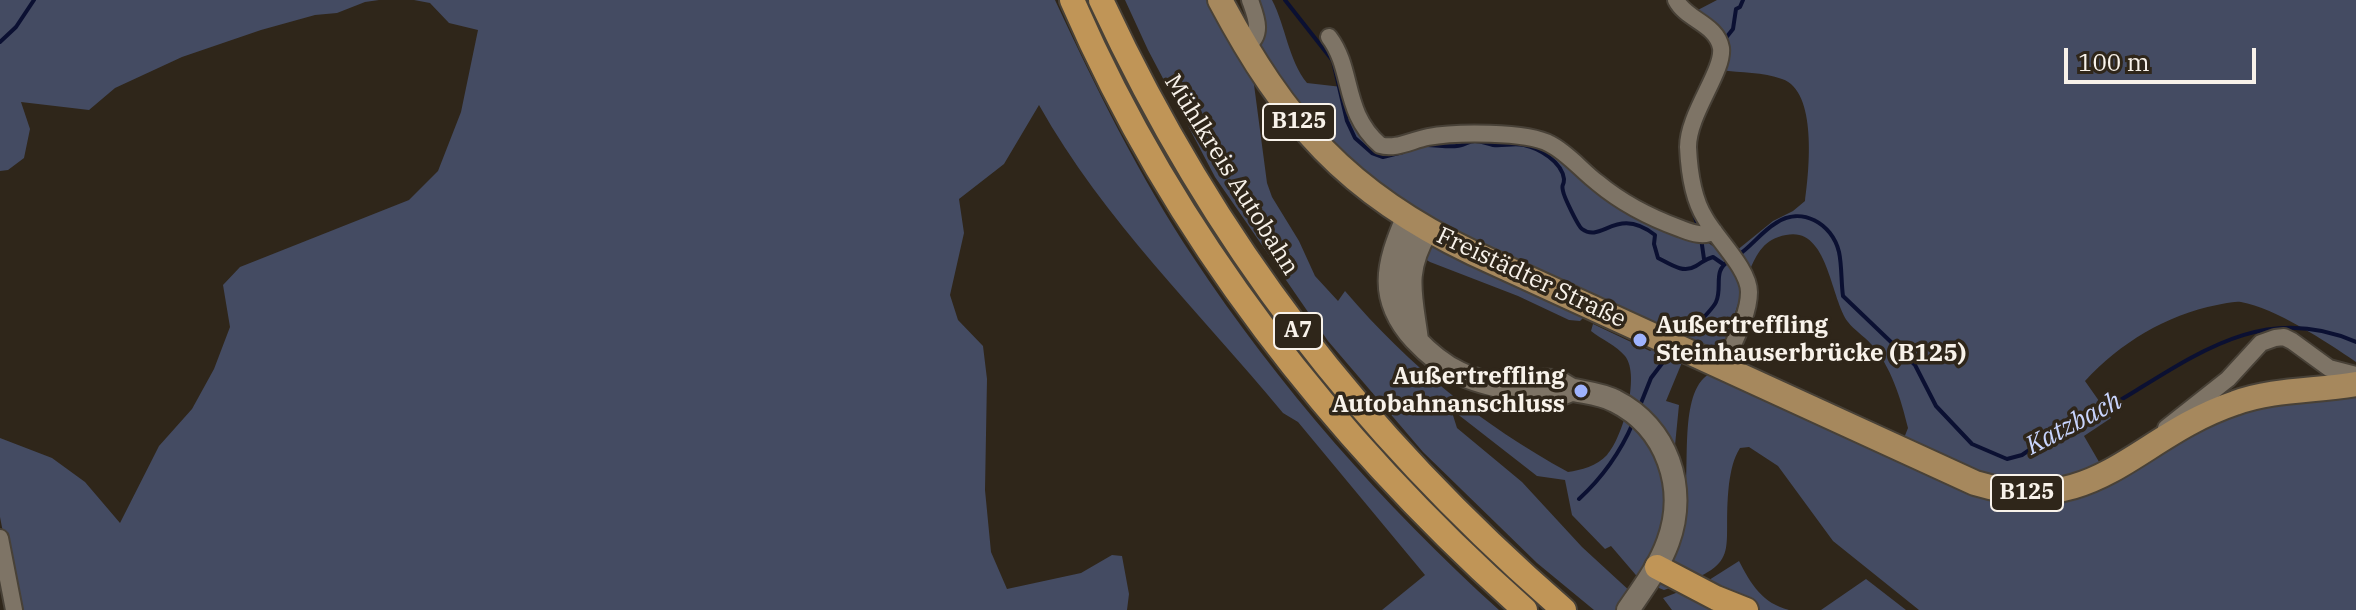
<!DOCTYPE html>
<meta charset="utf-8">
<style>
body{margin:0}
#map{position:relative;width:2356px;height:610px;overflow:hidden;background:#2f261a;font-family:"IBM Plex Serif",serif}
canvas{display:block}
.scale{position:absolute;left:2064px;top:48px;width:192px;height:36px;box-sizing:border-box;border:4px solid #f8f2ea;border-top:0;padding-left:10px;font-size:24px;line-height:28px;white-space:nowrap;color:#f8f2ea;-webkit-text-stroke:6px #2f261a;paint-order:stroke}
</style>
<div id="map">
<canvas width="2356" height="610"></canvas>
<div class="scale">100 m</div>
</div>
<script>
const g = document.querySelector('canvas').getContext('2d');
g.lineJoin = 'round';
function paint(path, color) {
  g.fillStyle = color;
  g.fill(path, 'evenodd');
}
function strokePath(path, color, width, dash) {
  g.strokeStyle = color;
  g.lineWidth = width;
  g.lineCap = dash ? 'butt' : 'round';
  g.setLineDash(dash || []);
  g.stroke(path);
}
function label(font, color, halo, rows, align = 'center') {
  g.font = font + ' "IBM Plex Serif",serif';
  g.lineWidth = 7;
  g.setLineDash([]);
  g.textBaseline = 'middle';
  g.strokeStyle = halo;
  g.fillStyle = color;
  for (const [text, x, y, turn = 0] of rows) {
    g.save();
    g.translate(x, y);
    g.rotate((+turn || 0) * Math.PI / 180);
    g.textAlign = isNaN(turn) ? turn : align;
    if (halo) g.strokeText(text, 0, 0);
    g.fillText(text, 0, 0);
    g.restore();
  }
}
paint(new Path2D(`
 M0 0H379L365 2 337 13 315 15 261 30 182 57 115 88 89 110 21 102 30 129 24 158 8 170 0 171Z
 M414 0H1055C1096 88 1139 176 1193 257 1279 387 1383 505 1499 610H1382L1425 575 1298 422 1283 413C1199 311 1104 221 1039 105L1004 164 959 199 964 233 950 295 958 320 983 346 987 379 985 490 991 552 1007 589 1081 573 1112 555 1122 556 1129 594 1127 610H18L0 517V438L52 458 85 482 120 523 159 446 192 409 214 369 230 327 223 285 240 267 409 200 438 171 461 112 478 30 449 23 430 3Z
 M1125 0H1210L1253 77 1267 183 1272 197 1299 241 1315 276 1338 301 1345 291C1410 367 1481 424 1568 472 1581 470 1597 466 1607 455 1622 439 1641 376 1625 356 1617 346 1601 339 1591 331L1593 324 1650 351 1655 348 1683 360 1666 401 1679 405 1668 516 1641 581 1611 546 1605 549 1572 515 1565 480 1537 476 1451 409 1457 428 1522 482 1582 547 1632 593 1622 610H1594L1537 563 1423 452 1328 341 1215 177 1148 50Z
 M1256 0H1272C1286 27 1288 59 1307 83L1342 87 1374 147 1434 140 1538 143 1674 231 1707 242 1717 249 1731 268 1740 284 1742 292 1722 352 1717 354 1430 222 1349 166 1260 55 1261 28Z
 M1717 0H2356V362C2327 342 2275 308 2241 302 2233 301 2224 304 2217 305 2166 315 2120 343 2085 381L2111 418 2084 436 2102 467 2080 477 2016 486 1902 443 1908 428C1901 399 1891 366 1871 344 1864 336 1854 330 1848 322 1830 297 1828 226 1786 235 1764 239 1757 253 1749 272L1736 251 1773 221 1793 211 1805 201C1809 172 1818 91 1782 79 1763 72 1741 73 1721 70L1726 59 1694 12Z
 M1395 223 1569 308 1583 318 1580 321 1569 320 1518 296 1430 262 1386 236Z
 M1709 374 1970 492C1988 497 2005 503 2023 505 2099 511 2153 449 2217 420 2260 400 2310 399 2356 394V610H1919L1833 541 1778 466 1749 447 1740 448C1733 459 1731 471 1729 484 1721 555 1747 563 1664 590L1659 588V579C1667 554 1679 527 1684 501 1691 469 1678 393 1709 374Z
 M1739 561C1751 584 1762 603 1789 610H1672L1663 598 1709 580Z
 M1866 579 1906 610H1821Z`), '#444b62');
strokePath(new Path2D(`
 M1285 0 1333 61 1347 121 1355 138 1372 153 1383 157 1403 152
 M1725 39 1733 29 1736 9 1740 7 1743 0
 M0 42 16 27 34 0
 M1427 145C1437 145 1447 147 1457 146 1463 146 1469 141 1475 141 1480 141 1488 144 1493 145 1503 146 1514 143 1524 145 1539 148 1562 162 1564 179 1564 187 1561 183 1563 191 1564 197 1578 226 1582 229 1602 244 1616 205 1655 235L1654 244 1658 258C1670 264 1683 274 1696 266 1703 262 1705 259 1713 257L1723 264
 M1693 211 1699 230
 M1701 238 1704 259
 M1737 256C1751 247 1761 232 1776 223 1801 206 1832 223 1839 252 1842 266 1841 282 1843 296L1915 365 1936 406 1972 444 2007 459 2022 455 2041 442 2058 439C2084 421 2111 406 2137 390 2208 346 2272 305 2356 342
 M1681 341C1689 332 1712 311 1716 302 1723 287 1712 271 1729 261
 M1639 408 1651 378 1670 353
 M1579 499C1603 477 1620 453 1633 423`), '#0b1032', 4);
const street = new Path2D(`
 M1676 0C1686 20 1717 24 1721 48 1724 71 1688 114 1688 147 1689 169 1693 199 1705 218 1716 238 1749 269 1749 292 1749 316 1732 345 1723 367
 M1329 37C1354 70 1342 112 1380 145 1395 150 1412 140 1428 137 1454 132 1527 131 1550 144 1568 153 1582 171 1598 183 1622 203 1649 217 1679 228 1690 232 1703 238 1714 231
 M1246 46C1264 35 1256 17 1250 0
 M2166 428 2228 379 2261 343 2275 338 2284 337 2292 341 2329 368 2356 375
 M0 538 14 610`);
const secondary = new Path2D(`
 M1407 218C1387 265 1378 298 1415 339 1446 372 1469 380 1512 389 1519 390 1522 395 1529 396 1543 401 1558 396 1571 390
 M1417 340C1411 294 1402 272 1427 230
 M1517 390C1528 382 1544 378 1558 382 1564 384 1568 389 1574 390 1588 393 1602 394 1615 401 1667 427 1688 488 1668 542 1659 567 1643 588 1628 610`);
const primary = new Path2D(`
 M1220 0C1285 122 1347 193 1473 253L1975 483C2097 520 2134 437 2235 403 2273 389 2316 391 2356 384`);
const highway = new Path2D(`
 M1072 0C1174 236 1334 440 1525 610
 M1101 0C1214 244 1362 434 1564 610
 M1657 567 1716 598 1746 610`);
strokePath(street, '#484137', 20);
strokePath(secondary, '#484137', 26);
strokePath(primary, '#484137', 28);
strokePath(highway, '#484137', 28);
strokePath(street, '#7e7466', 16);
strokePath(secondary, '#7e7466', 22);
strokePath(primary, '#a6885d', 24);
strokePath(highway, '#c09557', 24);
for (const [x, y, r, color] of [
 [1640,340,8,"#9fb3fd"],
 [1581,391,8,"#9fb3fd"]
]) {
  const dot = new Path2D();
  dot.arc(x, y, r, 0, 2 * Math.PI);
  g.fillStyle = color;
  g.fill(dot);
  strokePath(dot, '#2f261a', 3);
}
for (const [x, y, w] of [
 [1299,122,72],
 [1298,331,48],
 [2027,493,72]
]) {
  const box = new Path2D();
  box.roundRect(x - w / 2, y - 18, w, 36, 6);
  g.fillStyle = '#2f261a';
  g.fill(box);
  strokePath(box, '#f8f2ea', 2);
}
label('bold 22px', '#f8f2ea', null, [
 ["B125",1299,122],
 ["A7",1298,331],
 ["B125",2027,493]
]);
label('24px', '#f8f2ea', '#2f261a', [
 ["Mühlkreis Autobahn",1231,175,58],
 ["Freistädter Straße",1531,278,25]
]);
label('bold 24px', '#f8f2ea', '#2f261a', [
 ["Außertreffling",1656,326],
 ["Steinhauserbrücke (B125)",1656,354],
 ["Außertreffling",1565,377,"right"],
 ["Autobahnanschluss",1565,405,"right"]
], 'left');
label('italic 26px', '#c8d4fd', '#2f261a', [
 ["Katzbach",2074,424,-28]
]);
</script>
